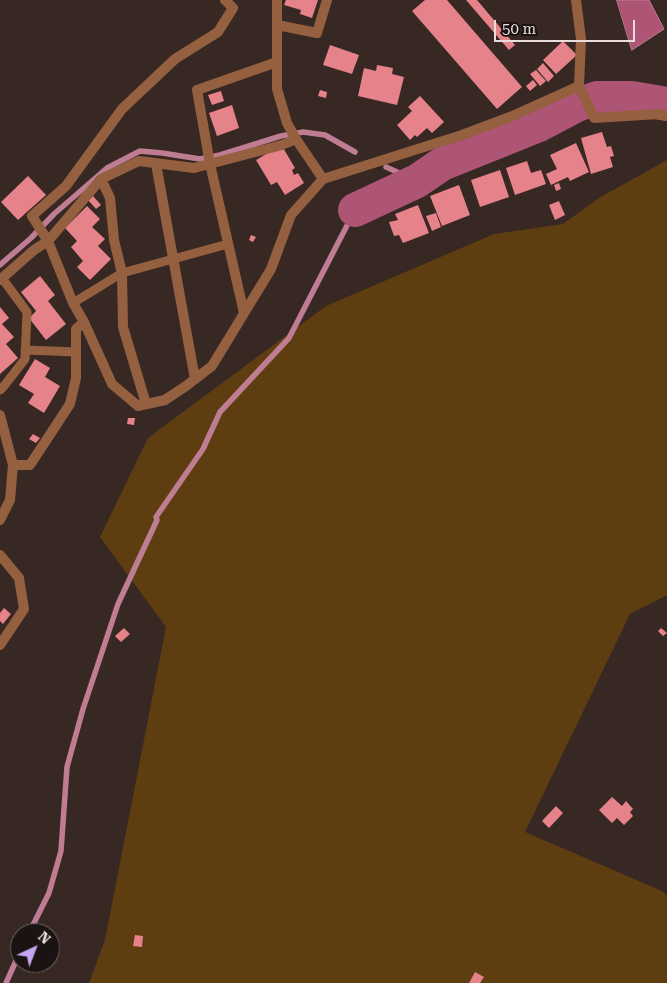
<!DOCTYPE html>
<style>
body{margin:0}
#map{position:relative;width:667px;height:983px;overflow:hidden;background:#382824;font-family:"Roboto Serif",serif}
canvas{display:block}
.north{position:absolute;left:10px;top:923px;width:50px;height:50px;box-sizing:border-box;background:#1a1311;border:1px solid #6c6461;border-radius:50%;rotate:43deg;font-size:14px;font-weight:700;line-height:20px;text-align:center;color:#e8ddda}
.north::after{content:'';display:block;margin:auto;width:18px;height:22px;background:#c7a6f0;clip-path:polygon(50% 0,100% 100%,50% 72%,0 100%)}
.scale{position:absolute;left:494px;top:20px;width:141px;height:22px;box-sizing:border-box;border:2px solid #e8ddda;border-top:0;padding-left:6px;font-size:15px;line-height:18px;white-space:nowrap;color:#e8ddda;-webkit-text-stroke:4px #1a1311;paint-order:stroke}
</style>
<div id="map">
<canvas width="667" height="983"></canvas>
<div class="north">N</div>
<div class="scale">50 m</div>
</div>
<script>
const g = document.querySelector('canvas').getContext('2d');
g.lineJoin = 'round';
function paint(path, color) {
  g.fillStyle = color;
  g.fill(path, 'evenodd');
}
function strokePath(path, color, width, dash) {
  g.strokeStyle = color;
  g.lineWidth = width;
  g.lineCap = dash ? 'butt' : 'round';
  g.setLineDash(dash || []);
  g.stroke(path);
}
paint(new Path2D(`
 M667 160V595L630 614 525 832 662 891 667 896V983H89L105 940 166 627 100 537 148 438 326 306 494 234 563 224 599 198Z`), '#5e3e11');
const water = new Path2D(`
 M617 0H649L664 29 632 50Z`);
paint(water, '#ae5475');
strokePath(water, '#bf7d93', 1);
strokePath(new Path2D(`
 M386 167 417 181
 M0 265 31 238 54 214 107 168 140 151 162 153 200 159 220 155 281 136 303 132 325 135 355 152
 M29 933 49 893 61 851 67 767 83 709 118 604 157 520 156 517 203 449 220 412 289 338 355 210
 M6 983 20 952`), '#bf7d93', 5.5);
strokePath(new Path2D(`
 M355 210 417 181 442 164 539 125 577 105 597 98H632L667 104`), '#ae5475', 34);
paint(new Path2D(`
 M286 0H318L312 18 300 14 301 10 284 5Z
 M425 0H447L522 87 497 109 412 11Z
 M466 0H477L515 45 509 50Z
 M563 41 577 55 556 74 543 60Z
 M330 45 359 55 352 74 323 65Z
 M543 63 554 76 548 82 537 69Z
 M377 65 393 68 392 74 404 77 397 105 358 96 364 68 376 71Z
 M536 70 546 81 540 86 530 74Z
 M533 80 537 85 530 91 526 86Z
 M320 90 327 92 326 98 318 96Z
 M221 91 224 101 212 105 208 95Z
 M420 96 444 122 432 133 427 128 417 137 415 135 410 140 397 125 412 111 408 107Z
 M232 105 239 128 217 136 209 113Z
 M602 132 607 147 611 146 614 156 610 157 613 167 591 174 581 138Z
 M576 143 589 172 570 181 568 177 551 185 546 174 557 169 550 155Z
 M282 146 295 168 292 170 294 175 298 173 304 183 285 195 277 182 271 185 256 160 273 150Z
 M527 161 531 173 541 170 546 184 515 195 506 168Z
 M500 170 509 197 480 207 471 180Z
 M28 176 46 195 18 220 1 202Z
 M559 183 561 189 556 191 554 185Z
 M459 185 470 215 442 226 430 196Z
 M93 196 101 205 96 209 88 200Z
 M559 201 565 215 555 220 549 205Z
 M418 205 429 233 403 243 399 235 394 236 389 222 398 220 395 214Z
 M87 206 100 219 92 227 105 239 98 246 111 259 90 280 77 267 83 261 71 247 77 241 65 228Z
 M436 213 441 227 432 231 426 216Z
 M251 235 256 237 253 242 249 240Z
 M40 276 55 295 48 301 66 324 46 340 29 318 36 311 21 292Z
 M0 307 9 318 2 324 14 337 6 344 18 358 0 374Z
 M35 359 50 368 45 377 60 386 44 413 28 403 34 394 19 385Z
 M128 418H135L134 425 127 424Z
 M33 434 40 438 36 443 29 439Z
 M4 608 11 614 3 624 0 621V613Z
 M124 628 130 634 121 642 115 636Z
 M661 628 667 633 663 636 658 631Z
 M612 797 622 806 626 801 633 809 630 812 633 816 624 825 617 818 612 823 599 810Z
 M556 806 563 813 549 828 542 821Z
 M135 935 143 936 142 947 133 946Z
 M475 972 484 977 480 983H469Z`), '#e68289');
strokePath(new Path2D(`
 M73 303 122 273 228 244
 M25 350 76 352
 M0 390 4 386 25 359 27 312 2 278`), '#94603f', 9);
strokePath(new Path2D(`
 M225 0 233 8 218 32 175 59 122 109 66 186 32 216 48 241 73 303 84 322 112 384 138 406 165 400 186 386 212 366 271 269 291 215 323 179 462 135 510 117 579 86
 M277 0V89L287 123 296 139
 M576 0 581 39 579 86 594 118 659 114 667 116
 M277 25 317 33 327 0
 M156 164 195 379
 M101 179 110 198 114 240 122 273 123 327 146 404
 M0 280 34 250 48 241 101 179 139 161 194 168 282 145 296 139 323 179
 M244 313 210 164 197 90 277 62
 M0 415 13 465
 M0 520 10 500 13 465H30L70 404 76 378V329L84 322
 M0 555 19 578 24 609 0 645`), '#94603f', 10);
</script>
